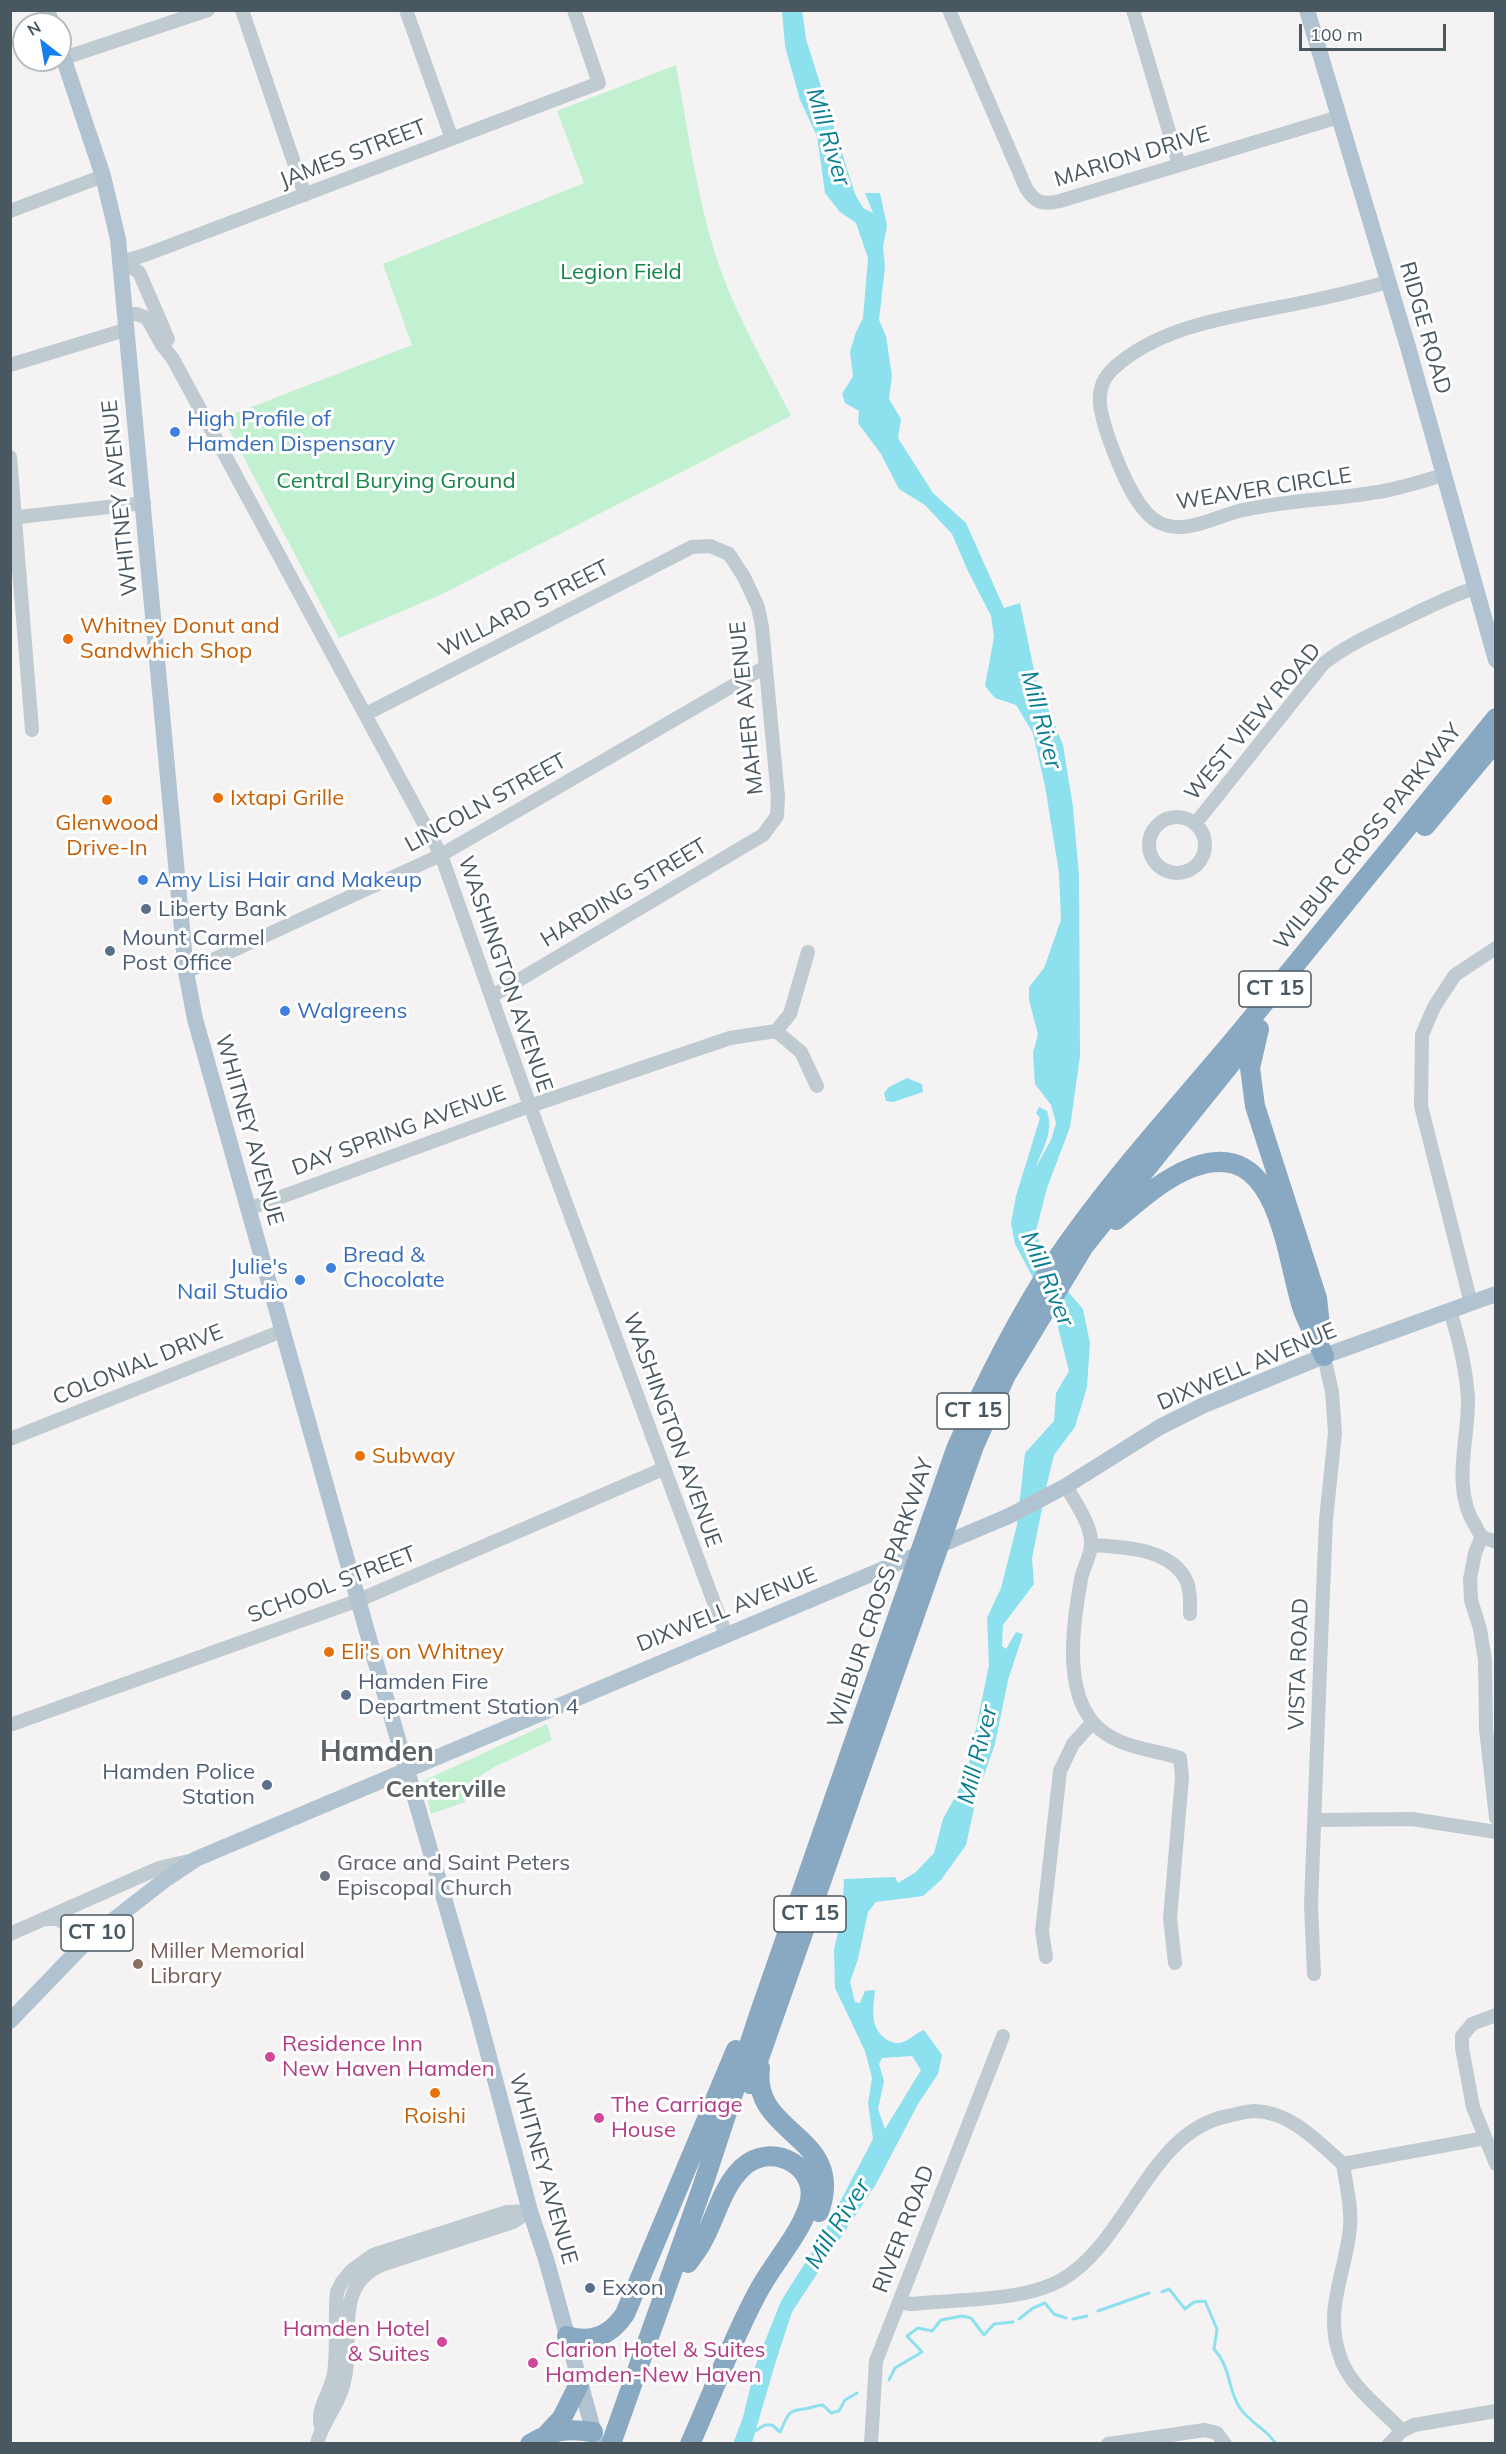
<!DOCTYPE html>
<style>
body{margin:0}
#map{position:relative;width:1506px;height:2454px;overflow:hidden;background:#f4f2f2;font-family:Mulish,sans-serif}
canvas{display:block}
.frame{position:absolute;inset:0;border:12px solid #495760;pointer-events:none}
.north{position:absolute;left:12px;top:12px;width:60px;height:60px;box-sizing:border-box;background:#fff;border:2px solid #b6bcbf;border-radius:50%;rotate:329deg;font-size:16px;font-weight:700;line-height:24px;text-align:center;color:#495760}
.north::after{content:'';display:block;margin:auto;width:21px;height:27px;background:#1580eb;clip-path:polygon(50% 0,100% 100%,50% 72%,0 100%)}
.scale{position:absolute;left:1299px;top:24px;width:147px;height:27px;box-sizing:border-box;border:3px solid #495760;border-top:0;padding-left:8px;font-size:18px;line-height:21px;white-space:nowrap;color:#495760;-webkit-text-stroke:4px #fff;paint-order:stroke}
</style>
<div id="map">
<canvas width="1506" height="2454"></canvas>
<div class="frame"></div>
<div class="north">N</div>
<div class="scale">100 m</div>
</div>
<script>
const g = document.querySelector('canvas').getContext('2d');
g.lineJoin = 'round';
function paint(path, color) {
  g.fillStyle = color;
  g.fill(path, 'evenodd');
}
function strokePath(path, color, width, dash) {
  g.strokeStyle = color;
  g.lineWidth = width;
  g.lineCap = dash ? 'butt' : 'round';
  g.setLineDash(dash || []);
  g.stroke(path);
}
function label(font, color, halo, rows, align = 'center') {
  g.font = font + ' Mulish,sans-serif';
  g.lineWidth = 6;
  g.setLineDash([]);
  g.textBaseline = 'middle';
  g.strokeStyle = halo;
  g.fillStyle = color;
  for (const [text, x, y, turn = 0] of rows) {
    g.save();
    g.translate(x, y);
    g.rotate((+turn || 0) * Math.PI / 180);
    g.textAlign = isNaN(turn) ? turn : align;
    if (halo) g.strokeText(text, 0, 0);
    g.fillText(text, 0, 0);
    g.restore();
  }
}
paint(new Path2D(`
 M676 65C688 131 697 199 718 262 736 316 766 366 791 416L440 595 339 638 223 418 412 345 383 264 584 183 557 111Z
 M547 1724 552 1740 494 1767 464 1786 465 1802 431 1814 423 1781Z`), '#c1f1d0');
paint(new Path2D(`
 M802 10 806 39 855 194 863 208 873 213 865 193H880L887 226 883 247 885 267 879 320 886 336 892 376 889 399 901 419 898 438 933 493 966 523 1004 608 1020 603 1036 680 1063 745 1073 807 1079 876 1080 1056 1070 1127 1047 1188 1036 1231 1039 1241 1070 1294 1083 1309 1090 1343 1087 1387 1075 1427 1054 1455 1047 1484 1032 1558 1034 1584 1003 1625 1002 1646 1006 1649 1016 1632 1023 1634 1008 1680 995 1744 977 1795 966 1845 941 1880 923 1896 876 1902 868 1912 858 1959 850 1982 855 2002 860 2003 865 1991 875 1990C873 2011 869 2029 889 2041 894 2043 898 2044 903 2042 911 2039 916 2033 924 2030L942 2055 938 2074 918 2104 876 2184 792 2312 775 2364 752 2443 733 2444 743 2417 756 2364 781 2301 821 2238 873 2139 868 2103 872 2078 865 2051 835 1988 834 1950 842 1914 844 1879 895 1877 898 1883 916 1872 934 1853 943 1819 966 1777 989 1665 987 1618 1001 1588 1017 1525 1025 1453 1054 1421 1056 1393 1069 1371 1057 1323 1015 1244 1011 1223 1016 1196 1040 1118 1036 1113 1039 1107 1047 1111C1054 1133 1043 1147 1036 1167L1051 1140 1056 1123 1051 1105 1035 1084 1033 1053 1038 1034 1029 1000V987L1044 968 1061 920 1059 873 1045 786 1033 733 1016 705 995 698 985 686 994 637 991 616 967 569 952 534 925 505 899 489 881 454 858 423 859 411 845 403 842 394 853 376 850 352 856 332 863 318 868 258 856 223 840 212 825 193 817 136 800 100 785 46 782 11ZM912 2056 921 2070 885 2129 878 2109 884 2081 879 2064 882 2058Z
 M907 1078 922 1084 923 1092 893 1102 886 1101 884 1093 889 1087Z`), '#8de1ef');
strokePath(new Path2D(`
 M1162 2292 1169 2289 1185 2309 1194 2302 1205 2301 1217 2329 1214 2349C1232 2369 1227 2389 1240 2408 1250 2423 1267 2429 1276 2444
 M1098 2311 1149 2293
 M1019 2319 1033 2308 1045 2303 1054 2314 1066 2318
 M1073 2319 1087 2316
 M889 2380 895 2368 922 2352 907 2336 918 2328 932 2331 941 2320 962 2316 971 2318 984 2335 994 2324 1013 2322
 M755 2431 765 2425H772L780 2432C788 2416 786 2411 803 2409 810 2409 816 2405 823 2405L831 2413 839 2411 845 2400 857 2393`), '#8de1ef', 3);
strokePath(new Path2D(`
 M242 10 305 195
 M406 10 452 139
 M949 10 1026 188C1035 203 1043 205 1060 201L1339 117
 M1133 10 1179 165
 M64 58 208 10
 M10 211 103 176
 M121 262 145 255 599 83 574 10
 M121 262 139 272 168 339
 M1388 282C1359 290 1330 297 1300 303 1238 316 1162 324 1114 368 1091 388 1101 415 1109 439 1118 464 1136 512 1160 523 1185 535 1215 517 1239 511 1285 500 1332 500 1378 492 1401 488 1422 481 1444 475
 M125 315 137 314 147 318 162 345 173 359 441 855 530 1106 726 1635
 M10 365 125 330
 M10 457 32 730
 M10 518 144 503
 M366 714 692 547 710 546 729 554 744 577 758 607 762 627 778 797 777 816 763 835 492 996
 M1149 845a28 28 0 1 1 56 0a28 28 0 1 1-56 0Z
 M1195 824 1323 664C1349 643 1380 631 1410 616 1431 606 1452 595 1475 588
 M186 972 441 855 765 667
 M776 1031 790 1014 808 952
 M248 1209 530 1106 730 1038 776 1031 801 1052 817 1086
 M1471 1303 1421 1106 1422 1035 1434 1007 1455 975 1496 948
 M1450 1311C1459 1339 1466 1369 1468 1398 1469 1440 1451 1487 1475 1525 1477 1529 1479 1534 1483 1537 1486 1539 1492 1540 1496 1542
 M10 1439 282 1331
 M1066 1486C1075 1502 1092 1525 1091 1544 1091 1556 1083 1568 1081 1579 1073 1626 1060 1703 1106 1734 1129 1749 1155 1750 1180 1758L1182 1778 1170 1918 1175 1963
 M1482 1536 1475 1553 1470 1579 1471 1600 1480 1629 1485 1660 1486 1729 1496 1818
 M1091 1545C1123 1547 1172 1548 1187 1582 1191 1592 1190 1604 1190 1614
 M10 1725 359 1600 663 1469
 M1314 1820 1412 1819 1496 1832
 M47 1919H58L89 1939
 M10 1934 159 1868 189 1861
 M1046 1957 1042 1931 1060 1771 1073 1744 1092 1723
 M1314 1974 1311 1905 1322 1616 1326 1520 1335 1433 1332 1392 1324 1356
 M1496 2015 1472 2024 1462 2036V2048L1473 2107 1496 2164
 M1343 2164 1485 2138
 M899 2302 911 2304C956 2299 1024 2302 1063 2279 1129 2240 1149 2131 1228 2116 1237 2114 1247 2111 1255 2111 1291 2112 1318 2142 1343 2164 1346 2185 1352 2207 1350 2228 1345 2276 1322 2313 1342 2362 1354 2390 1382 2409 1402 2431
 M321 2427C316 2407 331 2393 334 2373 338 2347 334 2319 337 2292L342 2282 351 2271 373 2255 507 2212 530 2211
 M317 2444C321 2424 336 2409 342 2389 357 2345 330 2288 381 2265L513 2222 530 2211
 M871 2444 876 2361 1003 2036
 M1108 2444 1205 2430 1217 2433 1225 2444
 M1389 2444 1402 2431 1414 2425 1496 2411`), '#c0cad1', 14);
strokePath(new Path2D(`
 M47 10 52 24
 M1307 10 1408 347 1496 660
 M60 48 103 176 118 239 186 972 195 1019 375 1660 477 2012 530 2211 546 2259 597 2444
 M10 2021 89 1939 166 1879 196 1859 1009 1516 1066 1486 1160 1427 1204 1405 1324 1356 1496 1294`), '#b1c3d1', 16);
strokePath(new Path2D(`
 M1425 826 1496 741
 M1259 1029 1250 1068 1255 1106 1317 1298 1321 1335
 M1116 1220C1139 1201 1163 1179 1191 1168 1280 1133 1285 1257 1303 1310 1309 1325 1317 1341 1324 1356
 M760 2068C751 2136 847 2134 819 2212
 M750 2084 974 1446 1006 1375 1084 1246 1245 1046
 M688 2263C692 2257 697 2251 701 2244 715 2221 721 2188 742 2168 772 2139 823 2168 808 2208 799 2235 773 2264 759 2290 732 2339 713 2393 690 2444
 M567 2336C592 2344 611 2335 625 2314L736 2050
 M548 2433 562 2418 579 2384
 M530 2444C553 2430 566 2428 593 2432
 M611 2444 703 2185 759 2015 956 1449C984 1385 1015 1322 1054 1263 1111 1178 1182 1103 1247 1024 1330 923 1413 820 1496 718`), '#89a8c1', 20);
for (const [x, y, r, color] of [
 [175,432,6,"#3f7fe0"],
 [68,639,6,"#e8710a"],
 [218,798,6,"#e8710a"],
 [107,800,6,"#e8710a"],
 [143,880,6,"#3f7fe0"],
 [146,909,6,"#5c6f8a"],
 [110,951,6,"#5c6f8a"],
 [285,1011,6,"#3f7fe0"],
 [331,1268,6,"#3f7fe0"],
 [300,1280,6,"#3f7fe0"],
 [360,1456,6,"#e8710a"],
 [329,1652,6,"#e8710a"],
 [346,1695,6,"#5c6f8a"],
 [267,1785,6,"#5c6f8a"],
 [325,1876,6,"#6b7280"],
 [138,1964,6,"#8d6e63"],
 [270,2057,6,"#d1479c"],
 [435,2093,6,"#e8710a"],
 [599,2118,6,"#d1479c"],
 [590,2288,6,"#5c6f8a"],
 [442,2342,6,"#d1479c"],
 [533,2363,6,"#d1479c"]
]) {
  const dot = new Path2D();
  dot.arc(x, y, r, 0, 2 * Math.PI);
  g.fillStyle = color;
  g.fill(dot);
  strokePath(dot, '#fff', 2);
}
for (const [x, y, w] of [
 [1275,989,72],
 [973,1411,72],
 [810,1914,72],
 [97,1933,72]
]) {
  const box = new Path2D();
  box.roundRect(x - w / 2, y - 18, w, 36, 4.5);
  g.fillStyle = '#fff';
  g.fill(box);
  strokePath(box, '#495760', 1.5);
}
label('bold 21px', '#495760', null, [
 ["CT 15",1275,989],
 ["CT 15",973,1411],
 ["CT 15",810,1914],
 ["CT 10",97,1933]
]);
label('22px', '#495760', '#fff', [
 ["JAMES STREET",353,154,-21],
 ["MARION DRIVE",1132,157,-17],
 ["RIDGE ROAD",1425,328,74],
 ["WEAVER CIRCLE",1264,489,-9],
 ["WHITNEY AVENUE",120,498,-96],
 ["WILLARD STREET",524,609,-27],
 ["MAHER AVENUE",747,708,-96],
 ["WEST VIEW ROAD",1253,722,-50],
 ["LINCOLN STREET",486,803,-29],
 ["WILBUR CROSS PARKWAY",1368,837,-51],
 ["HARDING STREET",624,893,-31],
 ["WASHINGTON AVENUE",505,974,71],
 ["WHITNEY AVENUE",249,1130,74],
 ["DAY SPRING AVENUE",399,1131,-20],
 ["COLONIAL DRIVE",138,1365,-22],
 ["DIXWELL AVENUE",1247,1367,-23],
 ["WASHINGTON AVENUE",672,1430,70],
 ["SCHOOL STREET",332,1585,-21],
 ["WILBUR CROSS PARKWAY",881,1593,-71],
 ["DIXWELL AVENUE",727,1610,-22],
 ["VISTA ROAD",1299,1664,-88],
 ["WHITNEY AVENUE",543,2169,74],
 ["RIVER ROAD",904,2229,-69]
]);
label('22px', '#158646', '#fff', [
 ["Legion Field",621,272],
 ["Central Burying Ground",396,481]
]);
label('22px', '#366cbe', '#fff', [
 ["High Profile of",187,419],
 ["Hamden Dispensary",187,444],
 ["Amy Lisi Hair and Makeup",155,880],
 ["Walgreens",297,1011],
 ["Bread &",343,1255],
 ["Chocolate",343,1280],
 ["Julie's",288,1267,"right"],
 ["Nail Studio",288,1292,"right"]
], 'left');
label('22px', '#c56008', '#fff', [
 ["Whitney Donut and",80,626],
 ["Sandwhich Shop",80,651],
 ["Ixtapi Grille",230,798],
 ["Glenwood",107,823,"center"],
 ["Drive-In",107,848,"center"],
 ["Subway",372,1456],
 ["Eli's on Whitney",341,1652],
 ["Roishi",435,2116,"center"]
], 'left');
label('22px', '#4e5e75', '#fff', [
 ["Liberty Bank",158,909],
 ["Mount Carmel",122,938],
 ["Post Office",122,963],
 ["Hamden Fire",358,1682],
 ["Department Station 4",358,1707],
 ["Hamden Police",255,1772,"right"],
 ["Station",255,1797,"right"],
 ["Exxon",602,2288]
], 'left');
label('22px', '#5b616d', '#fff', [
 ["Grace and Saint Peters",337,1863],
 ["Episcopal Church",337,1888]
], 'left');
label('22px', '#785e54', '#fff', [
 ["Miller Memorial",150,1951],
 ["Library",150,1976]
], 'left');
label('22px', '#b23c85', '#fff', [
 ["Residence Inn",282,2044],
 ["New Haven Hamden",282,2069],
 ["The Carriage",611,2105],
 ["House",611,2130],
 ["Hamden Hotel",430,2329,"right"],
 ["& Suites",430,2354,"right"],
 ["Clarion Hotel & Suites",545,2350],
 ["Hamden-New Haven",545,2375]
], 'left');
label('italic 24px', '#0a7f93', '#fff', [
 ["Mill River",828,137,73],
 ["Mill River",1041,720,75],
 ["Mill River",1047,1279,67],
 ["Mill River",978,1755,-76],
 ["Mill River",838,2224,-58]
]);
label('bold 24px', '#5e6367', '#fff', [
 ["Centerville",446,1790]
]);
label('bold 28px', '#5e6367', '#fff', [
 ["Hamden",377,1753]
]);
</script>
